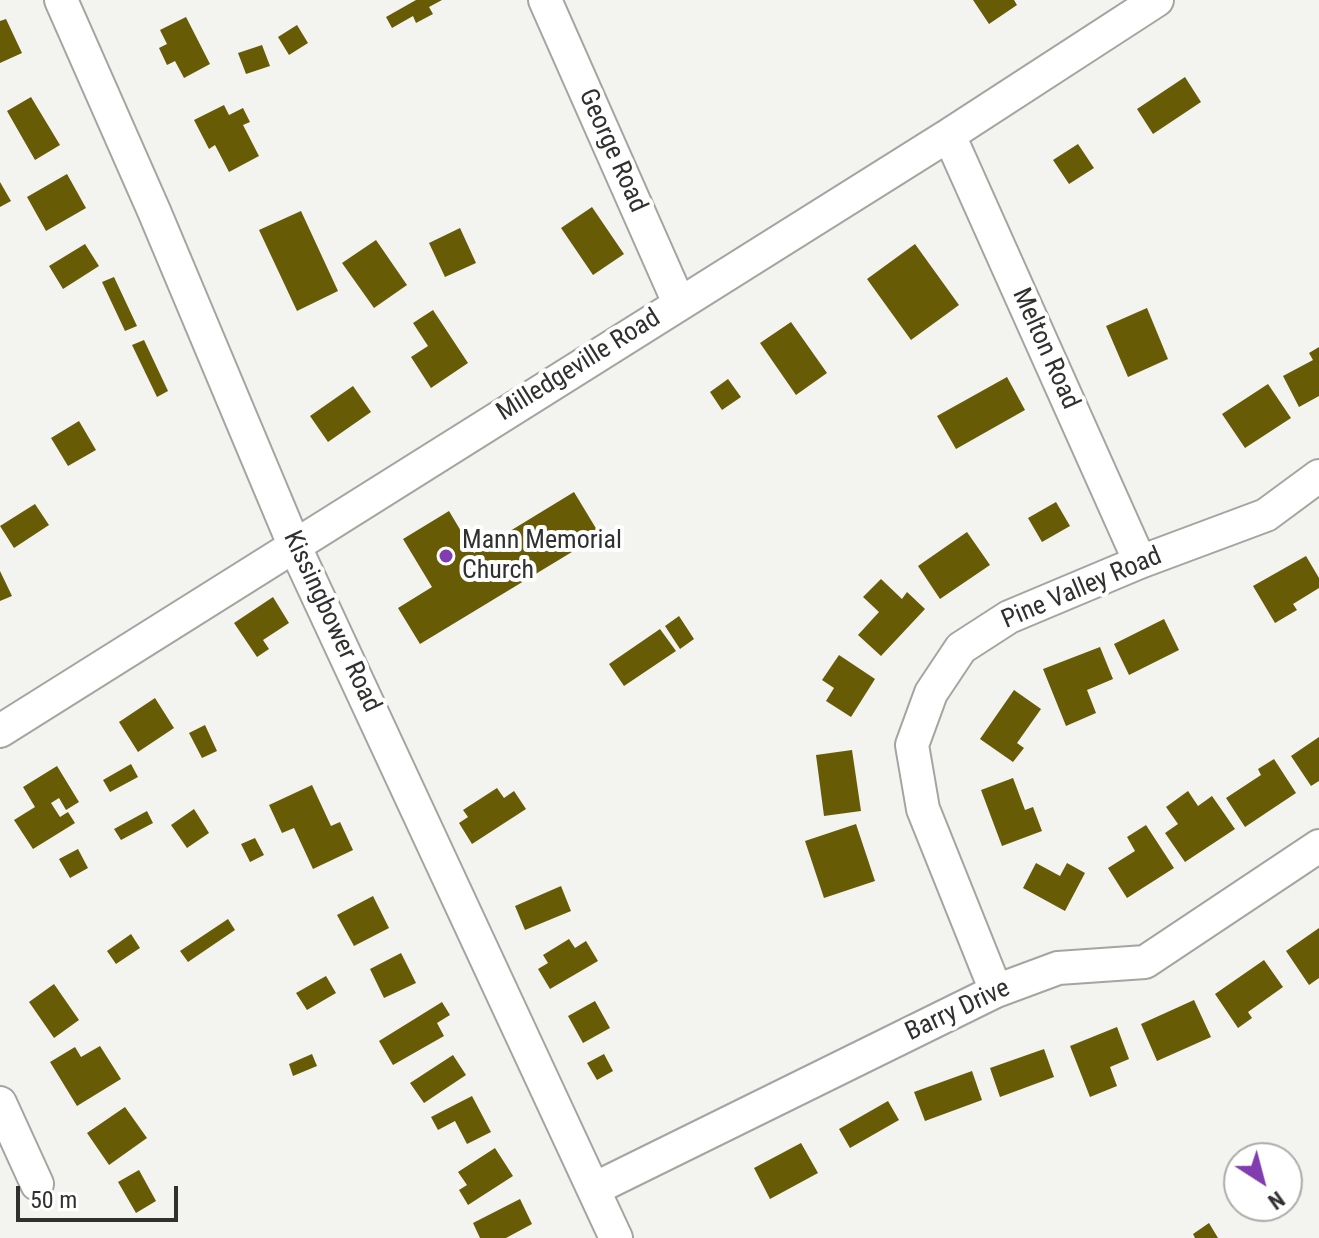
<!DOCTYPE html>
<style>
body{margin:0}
#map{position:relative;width:1319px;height:1238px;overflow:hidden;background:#f3f3ef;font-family:"Roboto Condensed",sans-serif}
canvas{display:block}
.north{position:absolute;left:1223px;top:1142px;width:80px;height:80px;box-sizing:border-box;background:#fff;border:2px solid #acacab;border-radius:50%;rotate:144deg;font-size:22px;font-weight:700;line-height:32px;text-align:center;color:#30302e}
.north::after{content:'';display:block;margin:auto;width:28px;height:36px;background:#813caf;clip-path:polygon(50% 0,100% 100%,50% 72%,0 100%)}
.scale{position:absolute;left:16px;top:1186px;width:162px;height:36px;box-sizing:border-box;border:4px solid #30302e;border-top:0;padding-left:10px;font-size:24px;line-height:28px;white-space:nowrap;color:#30302e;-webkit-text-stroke:6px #fff;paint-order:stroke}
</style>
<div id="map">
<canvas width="1319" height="1238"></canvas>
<div class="north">N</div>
<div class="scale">50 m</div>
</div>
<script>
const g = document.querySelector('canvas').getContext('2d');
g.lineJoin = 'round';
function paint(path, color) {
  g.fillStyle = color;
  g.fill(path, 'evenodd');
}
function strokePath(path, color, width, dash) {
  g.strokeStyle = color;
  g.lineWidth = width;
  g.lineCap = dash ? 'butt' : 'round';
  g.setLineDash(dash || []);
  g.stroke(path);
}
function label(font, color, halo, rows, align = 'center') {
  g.font = font + ' "Roboto Condensed",sans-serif';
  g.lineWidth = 8;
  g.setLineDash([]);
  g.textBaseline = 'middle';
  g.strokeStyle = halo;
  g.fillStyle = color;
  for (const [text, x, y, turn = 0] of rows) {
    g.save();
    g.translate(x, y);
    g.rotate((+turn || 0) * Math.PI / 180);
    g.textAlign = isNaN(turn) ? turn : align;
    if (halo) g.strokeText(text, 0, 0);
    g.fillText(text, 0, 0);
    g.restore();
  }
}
paint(new Path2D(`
 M416 0H442L429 7 433 14 416 23 413 16 392 28 386 17Z
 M973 0H1014L1017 5 989 24Z
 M186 17 210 64 184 78 175 61 167 65 159 48 167 44 160 30Z
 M6 19 22 53 0 63V21Z
 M297 25 308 43 289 55 278 37Z
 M262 45 270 66 246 74 238 53Z
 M1185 77 1201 102 1153 134 1137 109Z
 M31 97 60 145 35 160 7 111Z
 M224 105 229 115 243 108 250 122 243 125 259 156 229 172 215 145 209 149 194 120Z
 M1078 144 1094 168 1069 184 1053 160Z
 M67 174 86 208 46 231 27 197Z
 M0 182 11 201 0 207Z
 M592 207 624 254 593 275 561 228Z
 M301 211 338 291 297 311 259 230Z
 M460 228 476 263 445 277 429 243Z
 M376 240 407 285 374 308 342 263Z
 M85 244 99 266 63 289 49 266Z
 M915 244 959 305 911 340 867 279Z
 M114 277 137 326 125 331 102 282Z
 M1147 308 1168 359 1128 377 1106 326Z
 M433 310 468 363 431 388 411 357 428 346 413 323Z
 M791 322 827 373 796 395 760 343Z
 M144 340 168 391 157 397 132 345Z
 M1319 347V396L1299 407 1283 376 1313 360 1309 353Z
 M1007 377 1025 410 956 449 937 416Z
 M728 379 741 397 722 410 710 392Z
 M1268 384 1291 418 1245 448 1222 414Z
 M353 386 371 412 328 442 310 416Z
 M79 421 96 450 68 466 51 438Z
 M574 492 600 535 420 644 398 608 432 587 403 539 449 511 474 553Z
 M1056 502 1070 526 1042 542 1028 518Z
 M35 504 49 525 14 548 0 526Z
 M967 532 990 565 940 599 918 566Z
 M1306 556 1319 578V588L1293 604 1297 610 1275 623 1253 586Z
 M0 571 12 596 0 601Z
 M881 579 902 599 907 592 925 609 881 656 858 635 879 612 863 597Z
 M273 597 289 623 263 640 269 649 257 657 234 623Z
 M679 616 694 639 680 649 665 626Z
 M1164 619 1179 650 1129 675 1114 644Z
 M660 629 676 651 624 686 609 664Z
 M1100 647 1113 679 1087 690 1096 713 1066 726 1043 669Z
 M839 655 875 679 851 717 826 701 834 688 822 680Z
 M1014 690 1041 709 1017 743 1024 748 1013 762 980 739Z
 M155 698 174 728 138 752 119 722Z
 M205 725 217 751 202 758 189 733Z
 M1319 737V781L1311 786 1291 756Z
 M852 750 861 811 824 816 816 755Z
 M1274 759 1296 793 1245 827 1226 798 1261 775 1258 769Z
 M131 764 138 777 110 792 103 780Z
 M57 766 79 802 66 810 59 798 51 803 60 817 68 812 75 823 33 849 14 820 35 807 23 787Z
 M1013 778 1025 810 1033 807 1042 831 1002 846 981 790Z
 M312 785 331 826 340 822 353 850 313 869 294 828 282 833 269 805Z
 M497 788 504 798 514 791 526 809 472 844 459 823 468 817 463 810Z
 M1188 791 1198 806 1212 796 1235 829 1185 862 1165 833 1178 824 1166 807Z
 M194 809 209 833 187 848 171 825Z
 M147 811 153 823 121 840 114 829Z
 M856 824 875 881 824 898 805 841Z
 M1146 825 1174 868 1127 898 1108 868 1135 851 1127 837Z
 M255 838 264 855 250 862 241 844Z
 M78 849 88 868 70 878 59 859Z
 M1036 863 1060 876 1067 863 1085 873 1065 911 1023 888Z
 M561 886 571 911 525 930 515 906Z
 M373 896 389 928 354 946 337 915Z
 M228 919 235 930 188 962 180 951Z
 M1319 928V978L1309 985 1286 951Z
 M131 934 140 948 116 964 107 951Z
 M569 939 575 948 586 941 598 961 550 989 538 969 548 963 543 955Z
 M401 953 416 983 384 998 370 969Z
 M1264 960 1283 987 1248 1012 1252 1018 1238 1028 1215 994Z
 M326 976 336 993 307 1010 296 993Z
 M54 984 79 1020 54 1038 29 1002Z
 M1194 1000 1211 1037 1157 1061 1141 1024Z
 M595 1001 610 1028 583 1043 568 1016Z
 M442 1002 450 1015 437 1023 444 1036 393 1065 379 1041Z
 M1117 1027 1129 1059 1110 1067 1117 1086 1090 1097 1070 1046Z
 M100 1046 121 1079 77 1106 50 1062 75 1047 81 1057Z
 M1044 1049 1054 1077 1000 1097 990 1068Z
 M312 1054 317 1066 293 1076 289 1064Z
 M604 1054 613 1071 597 1080 587 1063Z
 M453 1055 466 1075 424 1103 410 1083Z
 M972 1071 982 1100 925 1121 914 1092Z
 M472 1096 491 1132 467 1144 455 1121 438 1130 431 1117Z
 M888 1101 899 1120 850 1148 839 1129Z
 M125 1107 147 1138 109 1165 87 1133Z
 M801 1143 818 1173 770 1199 754 1168Z
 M1261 1145 1269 1158H1242Z
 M495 1148 513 1176 468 1205 459 1190 467 1185 458 1172Z
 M139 1170 156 1201 136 1213 118 1182Z
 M520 1199 532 1224 506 1238H480L473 1223Z
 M1209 1223 1218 1238H1195L1193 1234Z`), '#685b05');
const minor = new Path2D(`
 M61 0 154 211 295 547 616 1238
 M545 0 679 303
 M949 135 1140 562
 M0 731 949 135 1157 0
 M996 991 923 809 912 745 931 693 961 648 1009 617 1140 562 1266 515 1319 476
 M0 1103 37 1184
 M594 1189 996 991 1058 968 1145 962 1319 846`);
strokePath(minor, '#a5a4a1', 36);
strokePath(minor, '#fff', 32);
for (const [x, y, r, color] of [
 [446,556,8,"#813caf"]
]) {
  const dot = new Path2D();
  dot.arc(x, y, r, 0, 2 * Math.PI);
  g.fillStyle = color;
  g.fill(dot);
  strokePath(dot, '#fff', 3);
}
label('26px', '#30302e', '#fff', [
 ["George Road",612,151,66],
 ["Melton Road",1045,349,66],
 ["Milledgeville Road",579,366,-32],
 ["Pine Valley Road",1082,589,-23],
 ["Kissingbower Road",331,622,65],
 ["Barry Drive",958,1011,-25]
]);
label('26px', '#30302e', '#fff', [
 ["Mann Memorial",462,541],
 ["Church",462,571]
], 'left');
</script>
